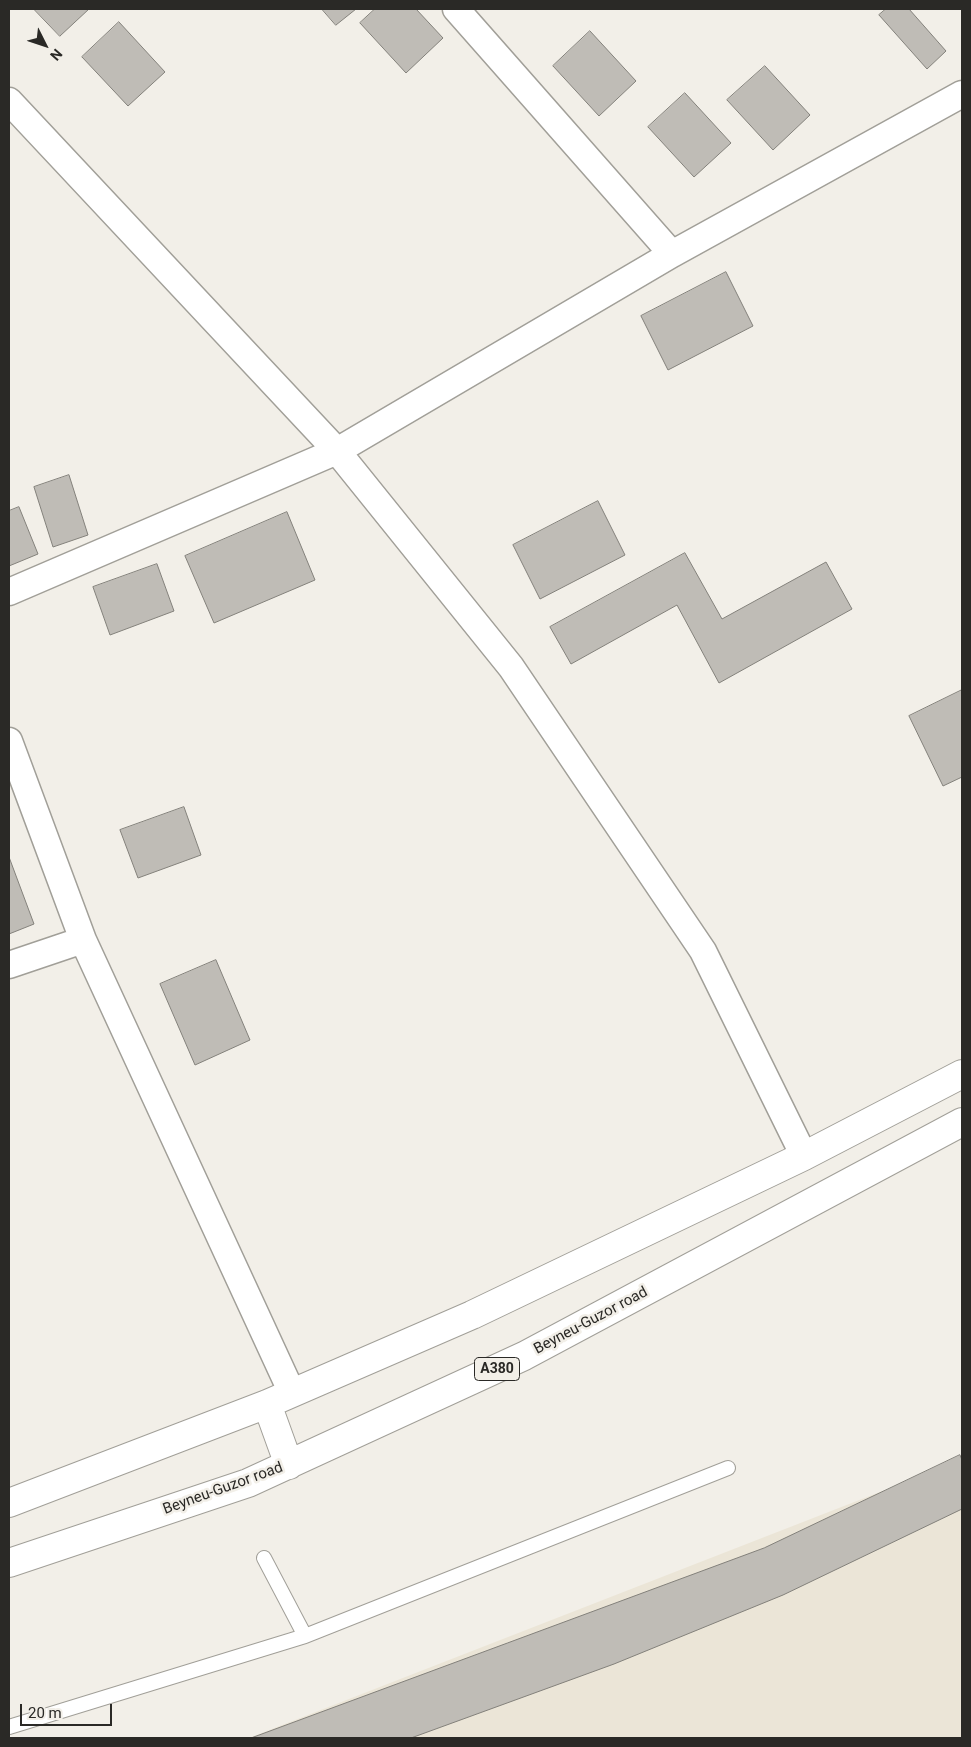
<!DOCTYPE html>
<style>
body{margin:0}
#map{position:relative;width:971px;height:1747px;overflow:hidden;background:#f2efe8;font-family:Roboto,sans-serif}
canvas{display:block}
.frame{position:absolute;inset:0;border:10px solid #2a2926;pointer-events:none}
.north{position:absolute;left:20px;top:20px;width:50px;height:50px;-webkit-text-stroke:4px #f2efe8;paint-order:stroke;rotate:131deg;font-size:14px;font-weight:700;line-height:20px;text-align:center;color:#2a2926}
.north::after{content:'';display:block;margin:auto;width:18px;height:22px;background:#2a2926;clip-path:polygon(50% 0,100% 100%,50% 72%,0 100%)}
.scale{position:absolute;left:20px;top:1704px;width:92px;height:22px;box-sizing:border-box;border:2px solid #2a2926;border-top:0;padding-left:6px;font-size:15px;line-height:18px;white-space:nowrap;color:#2a2926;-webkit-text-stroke:4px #f2efe8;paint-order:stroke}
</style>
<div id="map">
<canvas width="971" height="1747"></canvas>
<div class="frame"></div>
<div class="north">N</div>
<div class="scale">20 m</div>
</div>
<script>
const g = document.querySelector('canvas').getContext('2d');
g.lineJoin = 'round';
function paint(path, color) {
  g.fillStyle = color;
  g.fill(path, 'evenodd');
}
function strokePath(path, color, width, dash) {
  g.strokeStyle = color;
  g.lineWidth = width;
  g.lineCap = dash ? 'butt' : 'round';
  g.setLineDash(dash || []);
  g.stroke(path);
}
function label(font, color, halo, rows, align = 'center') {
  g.font = font + ' Roboto,sans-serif';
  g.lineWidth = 5;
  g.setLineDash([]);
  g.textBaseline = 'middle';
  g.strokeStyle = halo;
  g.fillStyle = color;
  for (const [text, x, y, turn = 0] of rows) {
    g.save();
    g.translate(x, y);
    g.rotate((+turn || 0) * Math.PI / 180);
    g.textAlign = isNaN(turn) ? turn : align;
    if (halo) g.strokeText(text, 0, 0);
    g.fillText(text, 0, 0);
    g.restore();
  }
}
paint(new Path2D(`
 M962 1460V1738H249Z`), '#ebe5d7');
const building = new Path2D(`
 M34 9H89L60 36Z
 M322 9H356L336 25Z
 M375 9H416L443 38 406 73 360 23Z
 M886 9H909L946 51 927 69 879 15Z
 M119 22 165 72 128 106 82 57Z
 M590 31 636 81 599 116 553 66Z
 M765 66 810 115 773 150 727 100Z
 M685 93 731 143 694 177 648 127Z
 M726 272 753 326 668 370 641 316Z
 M69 475 88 535 53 547 34 487Z
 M598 501 625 555 540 599 513 545Z
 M19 507 38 554 9 566V511Z
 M287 512 315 580 214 623 185 556Z
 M685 553 722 619 826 562 852 609 719 683 677 605 571 664 550 627Z
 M157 564 174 611 110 635 93 587Z
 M962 690V777L943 786 909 716Z
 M184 807 201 855 138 878 120 830Z
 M9 857 34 924 9 934Z
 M216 960 250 1040 195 1065 160 984Z
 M960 1455 962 1460V1509L783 1595 614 1664 411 1738H251L764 1548Z`);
paint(building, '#bfbcb6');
strokePath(building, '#83817b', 1);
const service = new Path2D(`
 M305 1636 728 1468
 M9 1727 305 1636 264 1558`);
const minor = new Path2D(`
 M456 9 672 254
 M9 101 337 451 511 667 703 951 804 1156
 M9 592 337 451 672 254 962 94
 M9 741 83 940 292 1393
 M9 965 83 940`);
const trunk = new Path2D(`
 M267 1404 289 1465
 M9 1503 267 1404 472 1315 804 1156 962 1074
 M9 1563 248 1483 524 1356 962 1122`);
strokePath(service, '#a19f98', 16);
strokePath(minor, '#a19f98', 29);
strokePath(trunk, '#a19f98', 30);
strokePath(service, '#fff', 14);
strokePath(minor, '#fff', 26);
strokePath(trunk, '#fff', 28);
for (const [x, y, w] of [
 [497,1369,45]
]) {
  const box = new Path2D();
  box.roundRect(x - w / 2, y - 11.5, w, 23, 4);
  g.fillStyle = '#f2efe8';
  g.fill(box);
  strokePath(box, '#2a2926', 1);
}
label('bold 14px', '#2a2926', null, [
 ["A380",497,1369]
]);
label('15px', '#2a2926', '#f2efe8', [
 ["Beyneu-Guzor road",591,1321,-28],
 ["Beyneu-Guzor road",223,1489,-20]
]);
</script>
